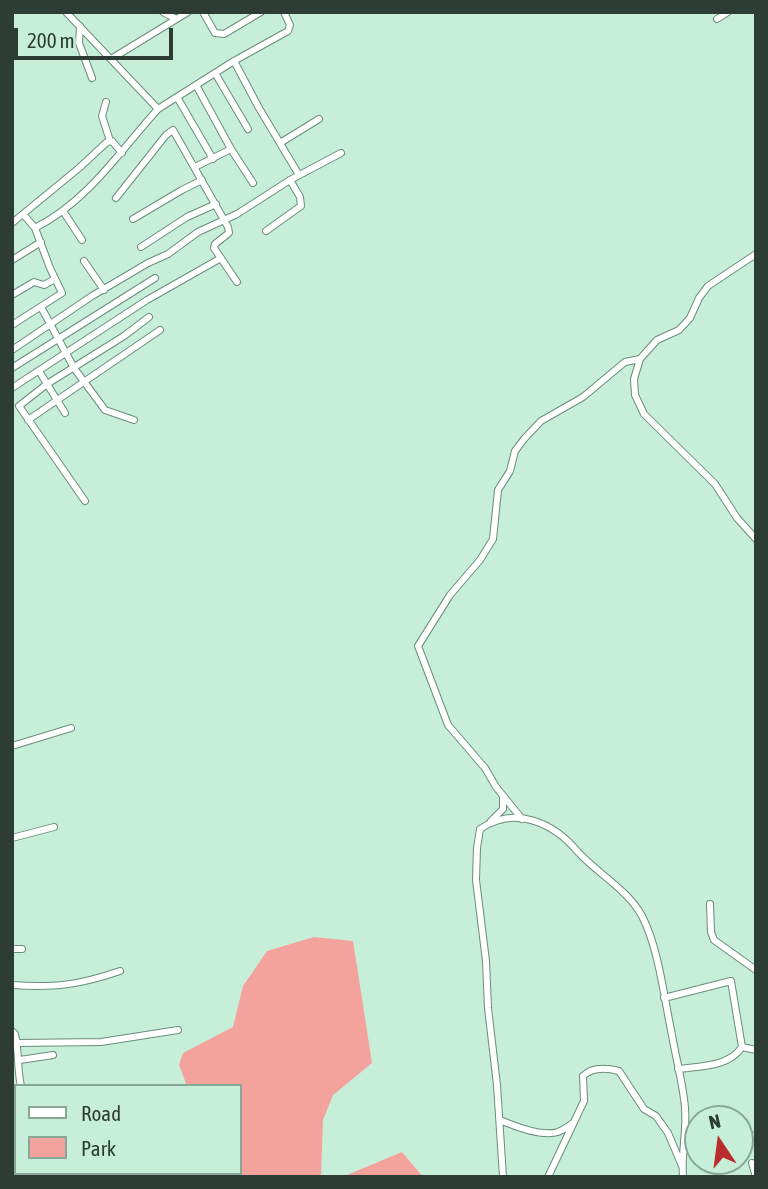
<!DOCTYPE html>
<style>
body{margin:0}
#map{position:relative;width:768px;height:1189px;overflow:hidden;background:#c7eed9;font-family:"Asap Condensed",sans-serif}
canvas{display:block}
.frame{position:absolute;inset:0;border:14px solid #2d3d35;pointer-events:none}
.legend{position:absolute;left:14px;top:1084px;width:228px;height:91px;box-sizing:border-box;background:#c7eed9;border:2px solid #89a797;margin:0;padding:9px 12px;list-style:none;font-size:21px;color:#2d3d35}
.legend li{display:flex;align-items:center;gap:14px;height:35px}
.legend b{width:35px;border:2px solid #89a797}
.north{position:absolute;left:684px;top:1105px;width:70px;height:70px;box-sizing:border-box;background:#c7eed9;border:2px solid #89a797;border-radius:50%;rotate:347deg;font-size:19px;font-weight:700;line-height:28px;text-align:center;color:#2d3d35}
.north::after{content:'';display:block;margin:auto;width:24px;height:32px;background:#bb2c2f;clip-path:polygon(50% 0,100% 100%,50% 72%,0 100%)}
.scale{position:absolute;left:14px;top:28px;width:159px;height:32px;box-sizing:border-box;border:4px solid #2d3d35;border-top:0;padding-left:9px;font-size:21px;line-height:24px;white-space:nowrap;color:#2d3d35;-webkit-text-stroke:5px #c7eed9;paint-order:stroke}
</style>
<div id="map">
<canvas width="768" height="1189"></canvas>
<div class="frame"></div>
<ul class="legend">
<li><b style="height:9px;background:#fff"></b>Road</li>
<li><b style="height:19px;background:#f4a39c"></b>Park</li>
</ul>
<div class="north">N</div>
<div class="scale">200 m</div>
</div>
<script>
const g = document.querySelector('canvas').getContext('2d');
g.lineJoin = 'round';
function paint(path, color) {
  g.fillStyle = color;
  g.fill(path, 'evenodd');
}
function strokePath(path, color, width, dash) {
  g.strokeStyle = color;
  g.lineWidth = width;
  g.lineCap = dash ? 'butt' : 'round';
  g.setLineDash(dash || []);
  g.stroke(path);
}
paint(new Path2D(`
 M314 937 353 941 372 1063 333 1095 323 1120 321 1177H119V1173H240V1086H187L179 1065 183 1053 233 1027 243 986 267 951Z
 M402 1152 423 1177H342Z`), '#f4a39c');
const minor = new Path2D(`
 M163 12 176 19
 M203 12 215 33 224 34 261 12
 M717 19 728 12
 M80 26 79 43 92 78
 M111 59 188 12
 M234 61 259 108 299 175
 M215 73 248 129
 M177 97 213 159
 M106 102 102 116 110 141
 M158 109 234 61 288 31 290 25 284 12
 M280 143 319 119
 M231 149 253 183
 M195 167 231 149 196 85
 M116 198 166 135 173 130 228 227 229 233 215 244 214 248 237 282
 M63 211 82 240
 M133 219 182 190 202 180
 M12 223 79 168 107 142 112 141 122 153
 M35 228C89 200 119 152 158 109L66 12
 M266 231 301 206 300 197 290 180
 M141 247 187 217 216 204
 M12 260 41 242
 M84 261 104 290
 M12 295 34 282 44 285 55 279
 M41 307 74 368 105 410 134 420
 M12 325 62 293 50 268 35 228 23 214
 M12 350 92 296 148 263 168 254 198 232 237 214 290 180 341 153
 M640 359 634 379 635 395 644 414 715 484 737 518 756 539
 M12 368 155 278
 M39 371 65 413
 M12 388 147 300 221 258
 M28 420 160 330
 M85 501 19 406 47 384 124 336 149 317
 M12 746 71 728
 M522 819 496 787 485 768 448 725 418 646 450 595 480 560 493 539 498 490 510 471 515 451 524 439 541 421 583 397 625 362 640 359 657 340 679 330 690 318 699 298 708 286 756 254
 M491 821 503 809V798
 M12 838 54 827
 M710 904 711 932 714 940 756 970
 M12 949H22
 M12 985C55 988 79 985 120 971
 M664 998 731 981 742 1047C729 1067 700 1066 678 1069
 M12 1031 15 1034C19 1051 17 1069 21 1086
 M12 1046 17 1043 101 1042 178 1030
 M742 1047 756 1050
 M20 1060 53 1055
 M500 1120C514 1126 542 1137 558 1132 563 1130 569 1126 573 1123
 M740 1141 756 1135
 M684 1150 698 1149
 M752 1163 756 1177
 M91 1173 94 1177
 M110 1173V1176
 M503 1177 497 1085 488 1008 486 961 476 880 477 848 480 829C515 805 554 823 578 852 597 873 628 890 642 916 659 949 664 998 672 1035 676 1059 683 1083 685 1108 687 1131 681 1154 683 1177
 M548 1177 584 1101 583 1076C592 1067 607 1068 619 1071L644 1109 656 1116 668 1133 682 1166`);
strokePath(minor, '#698e7b', 8);
strokePath(minor, '#fff', 6);
</script>
